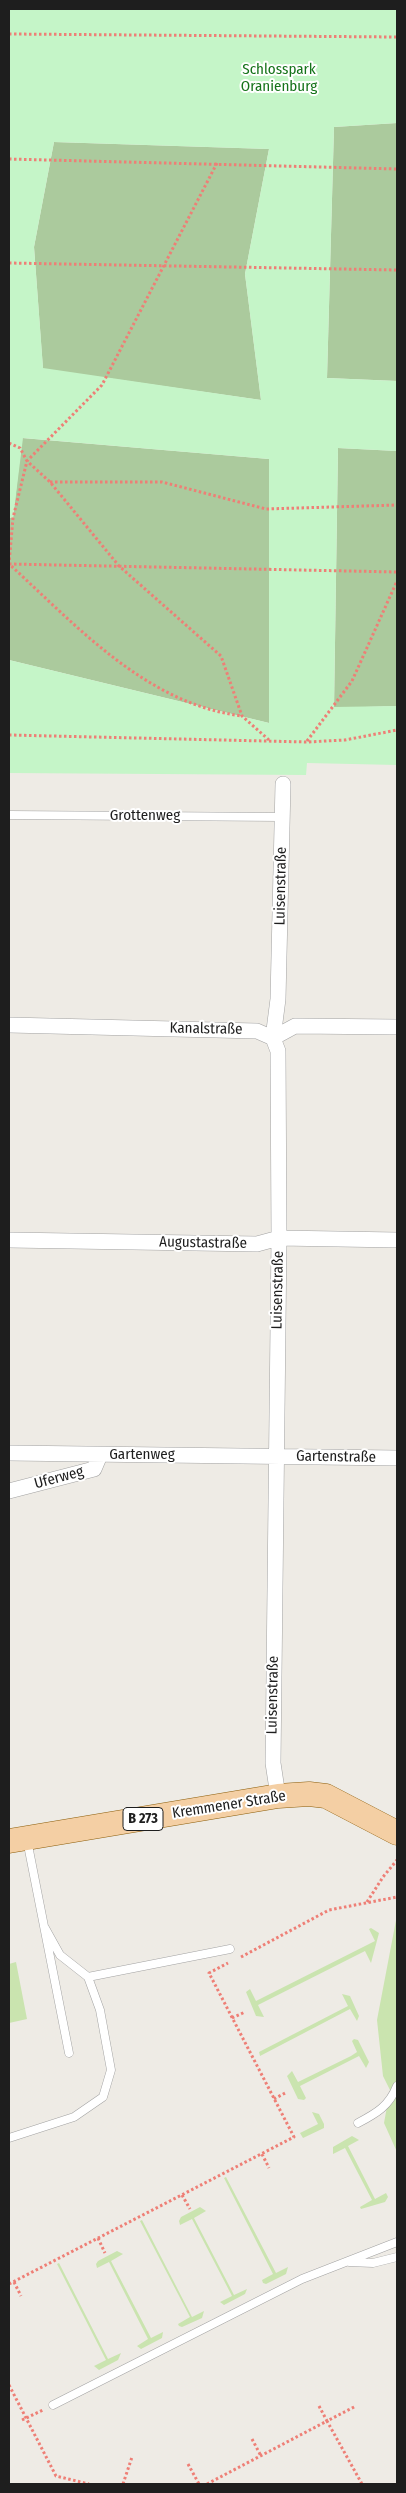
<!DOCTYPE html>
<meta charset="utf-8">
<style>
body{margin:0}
#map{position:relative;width:406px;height:2493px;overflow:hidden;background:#eeebe5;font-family:"Fira Sans Condensed",sans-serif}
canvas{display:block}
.frame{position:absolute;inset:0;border:10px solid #1e1e1e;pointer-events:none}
</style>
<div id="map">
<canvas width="406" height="2493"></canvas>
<div class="frame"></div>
</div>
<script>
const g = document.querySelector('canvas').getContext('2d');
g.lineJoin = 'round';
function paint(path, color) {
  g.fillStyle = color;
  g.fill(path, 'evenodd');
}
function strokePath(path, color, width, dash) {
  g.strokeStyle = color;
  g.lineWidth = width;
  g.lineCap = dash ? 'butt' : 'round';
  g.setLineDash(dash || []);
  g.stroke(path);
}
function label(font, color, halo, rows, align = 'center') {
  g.font = font + ' "Fira Sans Condensed",sans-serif';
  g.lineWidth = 4;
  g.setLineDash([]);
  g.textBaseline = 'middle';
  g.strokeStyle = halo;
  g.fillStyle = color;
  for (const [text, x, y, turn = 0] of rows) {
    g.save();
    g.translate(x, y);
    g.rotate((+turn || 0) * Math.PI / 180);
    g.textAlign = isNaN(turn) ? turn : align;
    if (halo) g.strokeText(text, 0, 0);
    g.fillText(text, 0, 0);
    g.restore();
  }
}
paint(new Path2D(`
 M397 1915V2152L384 2123 390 2090 383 2076 377 2020Z
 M371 1928 379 1933 371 1963 365 1951 258 2005 264 2017 256 2016 246 1992 250 1989 256 2001 375 1941 369 1929Z
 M16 1962 27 2019 9 2023V1964Z
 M342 1994 350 1996 359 2016 357 2021 350 2009 260 2056 259 2052 348 2006Z
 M354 2039 358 2040 369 2062 366 2068 359 2056 300 2086 306 2098 304 2100 298 2099 287 2076 292 2071 298 2082 351 2056 357 2052 352 2041Z
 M312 2112 319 2114 324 2124V2128L303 2138 300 2133 318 2124Z
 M352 2136 359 2140 348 2146 375 2199 386 2193 388 2197 385 2202 361 2209 360 2207 372 2200 345 2148 333 2154V2147Z
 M226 2177 276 2273 288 2267 286 2274 266 2284 263 2283 262 2280 273 2274 224 2178Z
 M200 2207 206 2211 194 2218 234 2295 247 2289 245 2294 224 2305 220 2302 232 2296 192 2219 180 2225 179 2221 181 2217Z
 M142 2220 192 2317 204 2311 202 2318 182 2327 179 2326 178 2324 190 2317 140 2221Z
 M117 2251 123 2254 111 2261 151 2338 163 2332 162 2338 141 2349 137 2346 148 2339 109 2262 97 2268 96 2264 98 2261Z
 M59 2263 108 2359 121 2353 118 2360 99 2370 94 2366 106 2360 57 2264Z`), '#cae4af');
paint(new Path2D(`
 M397 123V381L327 378 334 127Z
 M54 142 269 149 245 274 261 400 43 369 34 247Z
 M22 438 269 459V723L9 660V518H13Z
 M338 448 397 451V706L334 708Z`), '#abca9d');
paint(new Path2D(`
 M9 9H397V123L334 127 327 378 397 381V451L338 448 334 707 397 706V765L307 763 306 775 9 773V660L269 723V459L23 438 13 518H9ZM54 142 269 149 245 274 261 400 43 368 34 247Z`), '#c5f5c8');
const lane = new Path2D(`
 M9 815 282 817
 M27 1840 69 2053
 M88 1977 230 1949
 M358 2123C377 2113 389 2106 397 2086
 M9 2138 74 2117 103 2097 111 2070 100 2010 88 1977 60 1955 45 1928
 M349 2262 373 2263 397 2257
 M53 2405 302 2279 397 2242`);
const street = new Path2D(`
 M9 1025 257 1031 273 1038
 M273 1038 295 1026 397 1027
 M9 1240 257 1244 279 1238 397 1240
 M9 1453 397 1458
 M9 1491 94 1469 100 1455
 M278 1796 273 1763 279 1238 278 1051 273 1038 278 999 283 784`);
const primary = new Path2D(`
 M9 1841 278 1796 309 1794 326 1796 397 1833`);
strokePath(lane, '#a2a2a2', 9);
strokePath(street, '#a2a2a2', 16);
strokePath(primary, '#8c5e0c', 25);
strokePath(new Path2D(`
 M9 34 397 37
 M9 159 397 169
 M217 163 102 385 27 461 13 518 9 564C77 626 146 704 242 716
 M9 263 397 270
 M9 443 20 448 27 461 50 482 119 566 221 656 242 716 269 740
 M50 482H162L266 509 397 505
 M9 564 397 572
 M9 735 307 742 345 740 397 730
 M307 741 352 681 397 581
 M367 1902 383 1877 397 1860
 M241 1957 329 1910 397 1897
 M232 2018 245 2012
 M274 2099 287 2092
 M262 2154 269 2168
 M182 2195 190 2209
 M98 2238 105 2253
 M14 2282 21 2296
 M9 2284 294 2137 209 1973 228 1963
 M9 2385 56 2476 89 2484
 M319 2406 327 2421 356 2406
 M22 2420 43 2410
 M252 2439 261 2456
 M188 2464 199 2484
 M123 2484 132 2457
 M207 2484 327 2421 362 2484`), '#ee7f76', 3, [2.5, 2.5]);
strokePath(lane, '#fff', 8);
strokePath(street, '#fff', 15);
strokePath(primary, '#f4cfa4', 24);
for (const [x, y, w] of [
 [143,1819,40]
]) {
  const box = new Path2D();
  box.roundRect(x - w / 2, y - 11.5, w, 23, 4);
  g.fillStyle = '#fff';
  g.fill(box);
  strokePath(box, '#1e1e1e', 1);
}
label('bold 14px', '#1e1e1e', null, [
 ["B 273",143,1819]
]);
label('15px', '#15731a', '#fff', [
 ["Schlosspark",279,70],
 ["Oranienburg",279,87]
]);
label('15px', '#1e1e1e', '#fff', [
 ["Grottenweg",145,816],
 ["Luisenstraße",281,886,-89],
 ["Kanalstraße",206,1029,1],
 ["Augustastraße",203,1243,1],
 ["Luisenstraße",278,1290,-89],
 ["Gartenweg",142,1455],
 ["Gartenstraße",336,1457,1],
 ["Uferweg",59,1478,-15],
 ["Luisenstraße",273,1695,-89],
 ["Kremmener Straße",229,1805,-9]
]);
</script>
